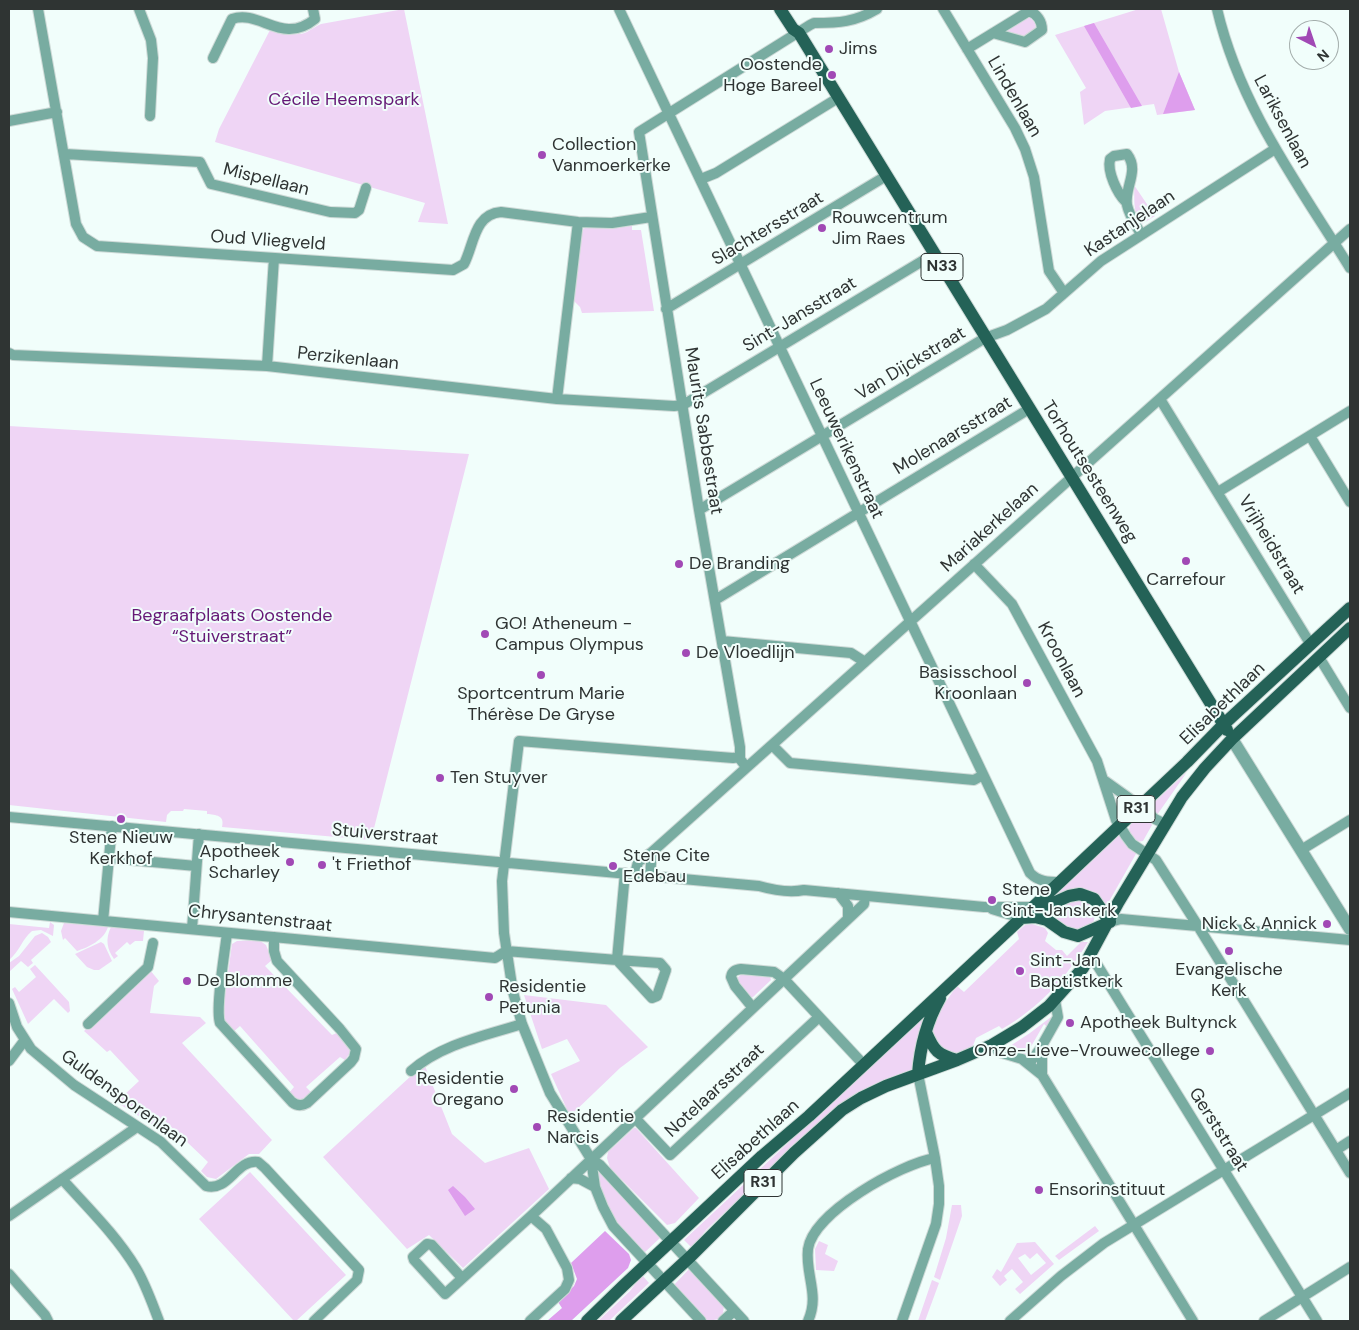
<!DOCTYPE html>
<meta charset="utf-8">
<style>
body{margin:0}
#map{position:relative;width:1359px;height:1330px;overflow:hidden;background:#f1fefb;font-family:"DM Sans",sans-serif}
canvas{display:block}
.frame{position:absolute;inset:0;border:10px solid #2f3433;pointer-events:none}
.north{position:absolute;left:1289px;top:20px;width:50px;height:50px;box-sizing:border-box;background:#f1fefb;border:1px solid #a3adab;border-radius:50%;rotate:139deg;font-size:14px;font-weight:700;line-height:20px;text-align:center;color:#2f3433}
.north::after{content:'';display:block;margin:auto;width:18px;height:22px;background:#a149b5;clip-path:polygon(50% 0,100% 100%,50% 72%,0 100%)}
</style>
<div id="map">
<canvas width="1359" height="1330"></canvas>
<div class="frame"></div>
<div class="north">N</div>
</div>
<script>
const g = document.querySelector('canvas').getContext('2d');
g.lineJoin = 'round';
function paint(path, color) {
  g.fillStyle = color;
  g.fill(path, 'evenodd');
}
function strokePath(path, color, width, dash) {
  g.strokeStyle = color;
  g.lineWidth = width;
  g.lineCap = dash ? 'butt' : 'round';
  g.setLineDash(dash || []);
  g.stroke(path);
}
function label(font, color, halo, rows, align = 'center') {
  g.font = font + ' "DM Sans",sans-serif';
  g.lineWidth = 4;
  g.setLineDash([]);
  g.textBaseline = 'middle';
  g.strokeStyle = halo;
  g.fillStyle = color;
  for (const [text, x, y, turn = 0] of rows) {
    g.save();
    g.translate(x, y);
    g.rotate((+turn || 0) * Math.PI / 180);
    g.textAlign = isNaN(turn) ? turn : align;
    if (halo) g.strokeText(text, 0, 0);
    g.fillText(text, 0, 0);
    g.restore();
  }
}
paint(new Path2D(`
 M404 9 448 224 418 222 425 203 215 142 219 129 270 30C280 32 297 37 307 32 312 29 316 26 321 24Z
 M1139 9H1161L1179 72 1195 110 1157 115 1154 104 1105 111 1084 125 1080 92 1086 88 1055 35Z
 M1030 17 1036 24 1035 30 1024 37 1006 32 1005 30Z
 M1134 185 1155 216 1142 224C1132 211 1135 200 1134 185Z
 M632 226V230H641L654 311 582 313 580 307 574 301 581 231 586 227 609 228Z
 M9 426 469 454 371 840 222 827C225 815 216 815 207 814V811L184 809 183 811H171L167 815 166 822 9 805Z
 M1187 772 1157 815 1147 809Z
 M1142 817 1150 821 1152 825 1143 841C1128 845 1122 820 1142 817Z
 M1119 834 1127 846 1137 852 1107 905 1101 900 1054 896Z
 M1076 900 1088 901C1094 909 1097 913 1093 923 1089 926 1083 930 1078 930 1068 930 1049 921 1052 909Z
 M50 922 54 925 53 936 41 930 32 931C22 939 20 951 9 960V924L49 928Z
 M64 923 108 927C104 940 89 947 77 951L65 938 63 940 61 931Z
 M1032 924 1045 928 1048 933 1045 941 1056 950H1062L1067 956 1081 942H1088C1066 978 1039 1008 1002 1029L999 1026 976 1038 972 1048 952 1054 942 1052C939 1046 934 1039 933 1033 932 1019 949 997 957 986L964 992 1019 939 1017 932 1025 925Z
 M111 927 144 931 143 941H135L130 945 127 942 115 953 118 956 114 959C107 949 105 939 111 927Z
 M42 933 48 937 51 942 31 960 33 963 28 967 21 961 9 972V963L19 956 35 936Z
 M259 940 266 945 272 960 265 966 332 1035 339 1032 352 1050 345 1060 340 1057 306 1087 312 1093 304 1100H296L289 1093 294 1087 240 1026 232 1033 222 1017 232 944 237 941Z
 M101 942 104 944 112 961 99 970H94L87 967 75 954Z
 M35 965 69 1002 70 1011 68 1013 54 999 28 1024 12 989 15 987 19 992 36 977 30 969Z
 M150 970 159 981 154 986 150 1013 200 1017 206 1023 182 1043 272 1140 259 1154H249L216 1179 207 1177 201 1171 208 1162 165 1121 158 1125H153L113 1100 123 1096 139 1081 110 1050 107 1052 84 1031Z
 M743 973 770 976 771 980 753 997 750 998 737 982V978Z
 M524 995 606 1005 648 1047 620 1068 570 1116 551 1074 580 1061 567 1039 542 1049Z
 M1051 1017 1052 1020 1048 1028 1044 1024 1025 1057 1004 1050 1030 1033Z
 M921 1019 923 1020 916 1045 915 1068 880 1082 817 1126 706 1230 692 1248 684 1240Z
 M425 1066 452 1134 485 1163 529 1148 549 1189 463 1268 429 1235 407 1249 323 1157 412 1075Z
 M634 1128H636L699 1198 675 1223 667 1225 610 1168 607 1158 608 1152Z
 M597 1170 661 1237 643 1254C619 1227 601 1208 597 1170Z
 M250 1172 346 1275 296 1321H294L199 1219Z
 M952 1205H961L962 1216 940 1280 934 1277 946 1238Z
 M1095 1226 1099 1231 1059 1260 1055 1256Z
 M819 1241 828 1245 825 1254 838 1261 834 1271 816 1270 815 1249Z
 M1035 1242 1054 1264 1020 1294 1015 1289 1023 1282 1012 1269 1004 1276 1007 1280 1000 1286 992 1277 997 1269 1001 1272 1017 1243ZM1037 1253 1046 1263 1031 1275 1018 1258 1025 1254 1030 1259Z
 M690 1268 724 1306 723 1313 719 1319 708 1321 673 1286Z
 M642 1275 649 1283 609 1321H598L630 1291Z
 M932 1280 939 1283 925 1321H918Z`), '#efd5f5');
paint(new Path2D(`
 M1094 23 1142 106 1131 108 1084 26Z
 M1179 72 1195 110 1163 114Z
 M453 1186 465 1197 475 1209 465 1216 448 1190Z
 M605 1231 629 1254 631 1260 628 1268 571 1321H547L562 1308 558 1302 574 1286 577 1279 571 1263Z`), '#de9eed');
const minor = new Path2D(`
 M38 9 76 224 83 237 97 246 453 270 464 264C474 245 474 214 501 212L578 222 612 223 651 217
 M139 9 151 40 153 58 150 116
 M619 9 1030 873C1039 882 1048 882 1060 882
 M943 9 1015 128 1025 149 1034 177 1049 271 1064 293
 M1217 9C1240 107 1298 184 1350 268
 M967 49 1029 11C1037 14 1042 21 1042 30L1025 42 993 33
 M213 58 232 19C260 9 282 46 315 19L313 9
 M9 121 57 112
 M65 154 200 162 211 184 330 212 355 213 359 210 366 188
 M701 179 716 173 838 98
 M1126 202C1117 193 1107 172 1110 159L1114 156 1127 154C1140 171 1124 187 1127 205 1129 215 1135 224 1141 234
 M666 309 886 176
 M9 353 13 355 267 366 557 399 674 406 683 405 934 254
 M267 366 274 258
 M557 399 578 222
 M1160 399 1311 645
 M1310 436 1350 502
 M1218 492 1350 411
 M699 510 985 338 1007 330 1046 309 1101 261 1275 149
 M974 564 1012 604 1097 761 1116 820 1126 836 1132 844 1156 860 1198 926 1350 1173
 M715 600 1029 409
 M722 641 851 653 865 662
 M1319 657 1350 708
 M772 745 790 763 974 780 983 775
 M740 757 733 758 519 741 502 881 504 933 513 992 522 1024 550 1093 591 1159 600 1165 744 1321
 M746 767 740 759V747L699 510 639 132 810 25 814 23C839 23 855 22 877 9
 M1105 781 1140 806 1155 819 1165 824
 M9 817 759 886C773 890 789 893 804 890L984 907H1033
 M1301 850 1350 820
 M109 858 196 866
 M635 874 638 862 652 852 1350 229
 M650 876 652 852
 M838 893 848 906V919
 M992 909 1021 918
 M9 912 495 958 506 951
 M103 921 112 826
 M1110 922 1121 919 1350 940
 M192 929 199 834
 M227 933C225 951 215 1009 220 1023L292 1102C297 1106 302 1106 307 1103L351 1062 354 1058 356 1049 340 1029 277 961 274 951V937
 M506 951 617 960 652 998 657 996 666 970 660 963 617 960 625 873
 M1090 957 1096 963 1317 1321
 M9 1003 17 1027 31 1049 74 1085 161 1142 206 1186C229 1192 236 1159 258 1162L265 1168 359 1270 357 1280 314 1321
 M753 1008 735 986 731 977C732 971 735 970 741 969L774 972 784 979 864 1065
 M88 1024 148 967 153 943
 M992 1045 999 1052 1022 1059 1042 1075 1193 1321
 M1040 1049 1042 1057V1075
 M9 1061 24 1041
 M1029 1064 1040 1049 1058 1017 1055 1000
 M411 1071C442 1044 484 1036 522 1024
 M635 1118 670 1155 819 1017
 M1336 1150 1350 1141
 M591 1159 595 1187 603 1207 613 1226 701 1321
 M571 1178 580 1179 595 1187
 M62 1179C88 1208 116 1235 136 1268 146 1285 152 1303 159 1321
 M9 1216 137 1127
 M9 1274 45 1315 48 1321
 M462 1278 432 1245 427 1244 413 1257 414 1260 445 1294 531 1216 864 904 865 896
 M530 1321 565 1289 569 1280 567 1268 546 1229 531 1216
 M723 1321 734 1311
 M808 1321C820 1295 805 1275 808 1249 813 1212 901 1164 935 1158
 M902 1321 936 1224 939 1204V1186L935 1158 918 1074
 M1010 1321 1061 1276 1104 1243 1350 1093
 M1264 1321 1350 1267`);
const tertiary = new Path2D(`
 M1232 739 1350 929`);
const primary = new Path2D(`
 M780 9 793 29 799 33 1227 730
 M1033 907 1051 904 1069 896 1080 894 1094 899 1110 922
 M1021 918 1035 917 1047 920 1064 932 1078 936 1110 922
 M926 1032C934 1051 938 1055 957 1060
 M918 1074C920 1048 927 1021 940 998
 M587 1321 623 1286 762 1156 809 1116 1060 882 1187 762 1224 724 1350 608
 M621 1321 691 1256 794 1153 842 1110 861 1098 886 1086 957 1060 992 1045 1022 1027 1049 1006 1083 968 1118 903 1182 797 1205 768 1232 739 1350 628`);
strokePath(minor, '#cedad7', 12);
strokePath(tertiary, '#cedad7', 14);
strokePath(primary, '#cedad7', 14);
strokePath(minor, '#78aca1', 10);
strokePath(tertiary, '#78aca1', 12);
strokePath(primary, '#246257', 12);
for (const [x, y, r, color] of [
 [829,49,5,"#a149b5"],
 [832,75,5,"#a149b5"],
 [542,155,5,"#a149b5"],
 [822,228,5,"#a149b5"],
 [1186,561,5,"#a149b5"],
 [679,564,5,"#a149b5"],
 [485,634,5,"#a149b5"],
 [686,653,5,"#a149b5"],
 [541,675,5,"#a149b5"],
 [1027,683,5,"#a149b5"],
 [440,778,5,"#a149b5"],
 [121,819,5,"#a149b5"],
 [290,862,5,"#a149b5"],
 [322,865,5,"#a149b5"],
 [613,866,5,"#a149b5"],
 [992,900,5,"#a149b5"],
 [1327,924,5,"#a149b5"],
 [1229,951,5,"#a149b5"],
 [1020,971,5,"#a149b5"],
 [187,981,5,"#a149b5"],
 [489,997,5,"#a149b5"],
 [1070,1023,5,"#a149b5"],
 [1210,1051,5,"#a149b5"],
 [514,1089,5,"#a149b5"],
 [537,1127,5,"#a149b5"],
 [1039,1190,5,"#a149b5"]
]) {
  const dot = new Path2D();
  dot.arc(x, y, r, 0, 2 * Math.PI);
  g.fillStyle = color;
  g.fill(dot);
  strokePath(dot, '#f1fefb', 2);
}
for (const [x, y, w] of [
 [942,267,42],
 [1136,809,38],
 [763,1183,38]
]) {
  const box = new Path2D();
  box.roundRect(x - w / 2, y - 13.5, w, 27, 4);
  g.fillStyle = '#f1fefb';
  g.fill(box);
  strokePath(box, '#2f3433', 1);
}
label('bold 16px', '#2f3433', null, [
 ["N33",942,267],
 ["R31",1136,809],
 ["R31",763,1183]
]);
label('18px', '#2f3433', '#f1fefb', [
 ["Jims",839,49],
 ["Oostende",822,65,"right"],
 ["Hoge Bareel",822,86,"right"],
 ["Collection",552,145],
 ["Vanmoerkerke",552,166],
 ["Rouwcentrum",832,218],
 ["Jim Raes",832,239],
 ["De Branding",689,564],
 ["Carrefour",1186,580,"center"],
 ["GO! Atheneum -",495,624],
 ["Campus Olympus",495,645],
 ["De Vloedlijn",696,653],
 ["Basisschool",1017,673,"right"],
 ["Kroonlaan",1017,694,"right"],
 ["Sportcentrum Marie",541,694,"center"],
 ["Thérèse De Gryse",541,715,"center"],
 ["Ten Stuyver",450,778],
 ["Stene Nieuw",121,838,"center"],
 ["Kerkhof",121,859,"center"],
 ["Apotheek",280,852,"right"],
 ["Scharley",280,873,"right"],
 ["Stene Cite",623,856],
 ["Edebau",623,877],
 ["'t Friethof",332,865],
 ["Stene",1002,890],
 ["Sint-Janskerk",1002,911],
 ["Nick & Annick",1317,924,"right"],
 ["Sint-Jan",1030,961],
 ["Baptistkerk",1030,982],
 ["Evangelische",1229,970,"center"],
 ["Kerk",1229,991,"center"],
 ["De Blomme",197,981],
 ["Residentie",499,987],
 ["Petunia",499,1008],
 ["Apotheek Bultynck",1080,1023],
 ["Onze-Lieve-Vrouwecollege",1200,1051,"right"],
 ["Residentie",504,1079,"right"],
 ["Oregano",504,1100,"right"],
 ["Residentie",547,1117],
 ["Narcis",547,1138],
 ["Ensorinstituut",1049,1190]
], 'left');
label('18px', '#2f3433', '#f1fefb', [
 ["Lindenlaan",1014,97,60],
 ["Lariksenlaan",1282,122,62],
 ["Mispellaan",266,180,14],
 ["Kastanjelaan",1130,224,-34],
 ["Slachtersstraat",768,229,-31],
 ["Oud Vliegveld",268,241,4],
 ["Sint-Jansstraat",800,315,-31],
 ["Perzikenlaan",348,359,6],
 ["Van Dijckstraat",911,364,-31],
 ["Maurits Sabbestraat",703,431,81],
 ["Molenaarsstraat",953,436,-31],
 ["Leeuwerikenstraat",846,449,65],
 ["Torhoutsesteenweg",1089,472,58],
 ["Mariakerkelaan",990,528,-42],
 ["Vrijheidstraat",1271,545,59],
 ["Kroonlaan",1061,660,62],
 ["Elisabethlaan",1223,704,-44],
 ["Stuiverstraat",385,835,5],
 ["Chrysantenstraat",260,919,6],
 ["Notelaarsstraat",715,1091,-43],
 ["Guldensporenlaan",124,1099,36],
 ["Gerststraat",1218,1130,58],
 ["Elisabethlaan",756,1140,-42]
]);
label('18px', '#651876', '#f1fefb', [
 ["Cécile Heemspark",344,100],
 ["Begraafplaats Oostende",232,616],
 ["“Stuiverstraat”",232,637]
]);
</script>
